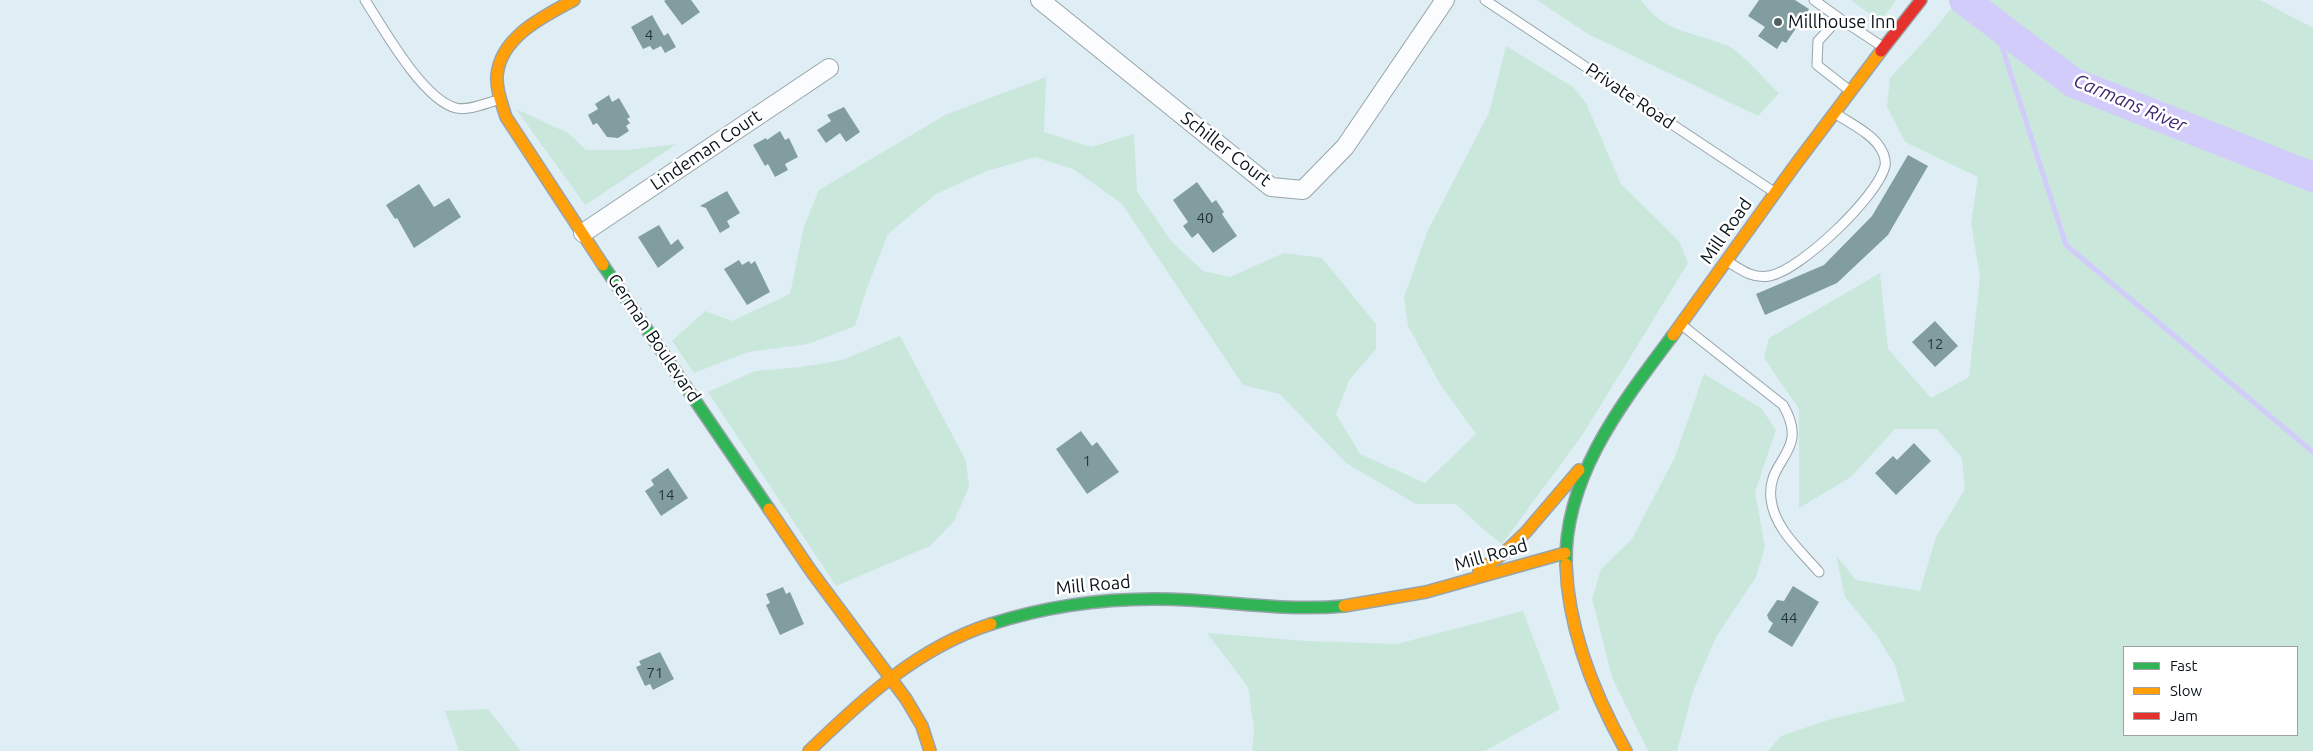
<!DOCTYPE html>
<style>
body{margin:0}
#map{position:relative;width:2313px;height:751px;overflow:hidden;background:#dfeef5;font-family:Ubuntu,sans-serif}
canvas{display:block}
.legend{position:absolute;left:2123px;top:646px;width:175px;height:90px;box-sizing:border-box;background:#fff;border:1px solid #9ca1a3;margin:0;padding:6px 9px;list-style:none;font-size:15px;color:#081419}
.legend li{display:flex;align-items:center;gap:10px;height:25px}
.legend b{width:25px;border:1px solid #9ca1a3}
</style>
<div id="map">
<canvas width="2313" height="751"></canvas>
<ul class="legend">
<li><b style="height:6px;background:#30b455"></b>Fast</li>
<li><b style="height:6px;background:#ff9f0a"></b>Slow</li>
<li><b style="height:6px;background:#e5322d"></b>Jam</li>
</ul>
</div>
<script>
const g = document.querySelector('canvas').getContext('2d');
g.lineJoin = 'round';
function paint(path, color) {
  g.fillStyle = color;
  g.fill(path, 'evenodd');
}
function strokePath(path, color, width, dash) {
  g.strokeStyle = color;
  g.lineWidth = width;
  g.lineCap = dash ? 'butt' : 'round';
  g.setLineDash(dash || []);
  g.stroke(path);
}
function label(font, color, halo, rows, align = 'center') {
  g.font = font + ' Ubuntu,sans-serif';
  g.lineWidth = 5;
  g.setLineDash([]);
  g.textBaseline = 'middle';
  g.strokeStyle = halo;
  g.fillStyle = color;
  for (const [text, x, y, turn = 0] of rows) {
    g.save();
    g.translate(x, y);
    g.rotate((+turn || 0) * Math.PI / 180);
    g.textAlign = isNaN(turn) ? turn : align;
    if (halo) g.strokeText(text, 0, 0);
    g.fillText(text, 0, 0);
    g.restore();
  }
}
paint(new Path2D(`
 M1537 0H1641C1666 35 1694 31 1728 46 1739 50 1769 84 1779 93L1758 116 1588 34Z
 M1851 0H1896L1880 22Z
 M1958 0H2260L2313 28V751H1768L1781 736 1828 720 1905 701 1895 665 1877 636 1845 597 1836 555 1856 580 1920 591 1936 537 1965 489 1962 458 1937 429H1895L1851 477 1799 508V409L1764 358 1769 338 1880 273 1888 349 1931 398 1969 377 1980 277 1971 223 1978 177 1905 142 1887 107 1890 78 1929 36ZM2124 647H2297V735H2124Z
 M1506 46 1573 87 1586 103 1621 184 1679 241 1688 263 1583 434 1502 544 1483 529 1456 504H1416L1346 463 1280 394 1243 385 1122 204 1073 169 1035 157 987 171 936 194 888 234 867 288 855 326 808 344 748 352 694 373 672 341 705 311 732 321 790 294 804 226 819 190 947 114 1046 77 1044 132 1091 147 1134 134 1137 191 1171 241 1203 271 1230 277 1284 253 1322 258 1376 324V349L1349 380 1336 414 1360 454 1425 483 1476 434 1439 382 1408 326 1404 297 1428 230 1489 113Z
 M516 109 568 133 586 150H628L677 144 585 205Z
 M900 336 966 461 969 487 954 521 930 546 836 586 708 392 755 371 801 367 842 360Z
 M1704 374 1761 408 1776 430 1755 492 1765 547 1756 577 1716 637 1693 691 1677 751H1648L1612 677 1592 599 1601 569 1632 539 1675 457Z
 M1523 611 1560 709 1485 751H1252L1254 729 1248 687 1207 633 1306 641 1397 644Z
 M488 709 521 751H459L445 711Z`), '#c9e7db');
strokePath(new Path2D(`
 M1994 22 2066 245 2313 452`), '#d2ccfb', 5);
strokePath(new Path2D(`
 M1964 0 2074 83 2313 177`), '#d2ccfb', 30);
paint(new Path2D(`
 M666 0H691L700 12 682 25 664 1Z
 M1759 0H1795L1809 9 1786 43 1782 41 1777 49 1758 36 1765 27 1748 16Z
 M652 15 664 36 668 33 676 47 665 53 661 46 653 50 650 46 643 49 631 27Z
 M609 95 612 102 619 98 630 117 627 119 630 123 626 126 629 131 618 138 607 137 597 123 593 125 588 115 598 109 595 104Z
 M844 107 860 132 846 142 840 133 826 143 817 130 831 121 827 115Z
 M780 131 785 140 789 138 798 157 785 164 788 170 775 177 768 164 765 166 753 145 766 138 767 140Z
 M1908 155 1928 166 1888 235 1837 283 1765 315 1756 294 1824 265 1872 216Z
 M1197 182 1212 203 1216 200 1224 212 1222 214 1237 236 1213 253 1198 233 1192 238 1183 226 1188 222 1173 200Z
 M419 184 434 207 449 198 461 217 414 248 397 218 395 219 386 205Z
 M727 191 740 213 727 221 730 227 720 233 706 208 700 206Z
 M659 225 671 245 678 239 684 248 658 268 638 237Z
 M739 260 742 265 749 261 751 264 755 261 770 292 747 305 724 269Z
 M1935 321 1958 346 1935 367 1912 342Z
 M1081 431 1092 446 1097 442 1119 472 1087 494 1056 449Z
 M1914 443 1931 461 1896 495 1875 473 1893 456 1897 460Z
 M668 468 688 498 661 516 645 491 654 485 651 480Z
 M1793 586 1819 602 1792 647 1768 632 1773 623 1769 620 1767 615 1777 600 1784 601Z
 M783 587 786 594 790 592 804 624 780 635 766 605 770 603 766 594Z
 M660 652 674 679 653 690 650 684 645 686 636 667 641 665 639 661Z`), '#819d9f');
const lane = new Path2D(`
 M365 0C383 28 423 100 456 108 469 111 486 103 498 100
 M1485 0 1774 192
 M1814 0 1839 18
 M1849 90 1817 65 1818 41 1839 18 1883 47
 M1727 261C1740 269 1752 279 1769 276 1800 271 1878 196 1885 166 1886 162 1884 154 1882 151 1874 134 1849 123 1835 113
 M1683 326 1783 405C1811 453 1766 458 1771 499 1774 528 1801 551 1819 572`);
const street = new Path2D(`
 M1040 0 1271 187 1303 190 1345 147 1445 0
 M583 233 829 68`);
const fast = new Path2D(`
 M603 265 769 509
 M1566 564C1564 476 1623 402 1673 335
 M991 624C1056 603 1121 596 1189 600 1240 603 1292 611 1344 606`);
const slow = new Path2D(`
 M574 0C544 16 500 37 497 76 496 90 502 104 506 117L603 265
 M1673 335 1793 168 1881 51
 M769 509 811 571 906 699 922 726 930 751
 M1566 564C1568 631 1594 694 1626 751
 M1479 571 1504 553 1526 532 1579 470
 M1344 606 1426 592 1565 553
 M809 751C863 699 917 648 991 624`);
const jam = new Path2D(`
 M1881 51 1921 0`);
strokePath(lane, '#98a4aa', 11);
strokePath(street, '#98a4aa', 20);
strokePath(fast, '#98a4aa', 14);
strokePath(slow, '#98a4aa', 14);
strokePath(jam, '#98a4aa', 14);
strokePath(lane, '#fafcfe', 9);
strokePath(street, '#fafcfe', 18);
strokePath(fast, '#30b455', 11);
strokePath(slow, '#ff9f0a', 11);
strokePath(jam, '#e5322d', 11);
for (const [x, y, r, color] of [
 [1778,22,5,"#536066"]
]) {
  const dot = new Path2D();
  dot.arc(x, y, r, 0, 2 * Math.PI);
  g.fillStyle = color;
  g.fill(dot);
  strokePath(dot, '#fff', 2);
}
label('15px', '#26363a', null, [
 ["4",649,35],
 ["40",1205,218],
 ["12",1935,344],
 ["1",1087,461],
 ["14",666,495],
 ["44",1789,618],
 ["71",655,673]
]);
label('18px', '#081419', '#fff', [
 ["Millhouse Inn",1788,22]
], 'left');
label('18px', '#081419', '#fff', [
 ["Private Road",1630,96,34],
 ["Schiller Court",1226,149,38],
 ["Lindeman Court",706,150,-34],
 ["Mill Road",1726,231,-55],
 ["German Boulevard",654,338,56],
 ["Mill Road",1491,555,-16],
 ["Mill Road",1093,585,-5]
]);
label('italic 19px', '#3e266e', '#fff', [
 ["Carmans River",2130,103,23]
]);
</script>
